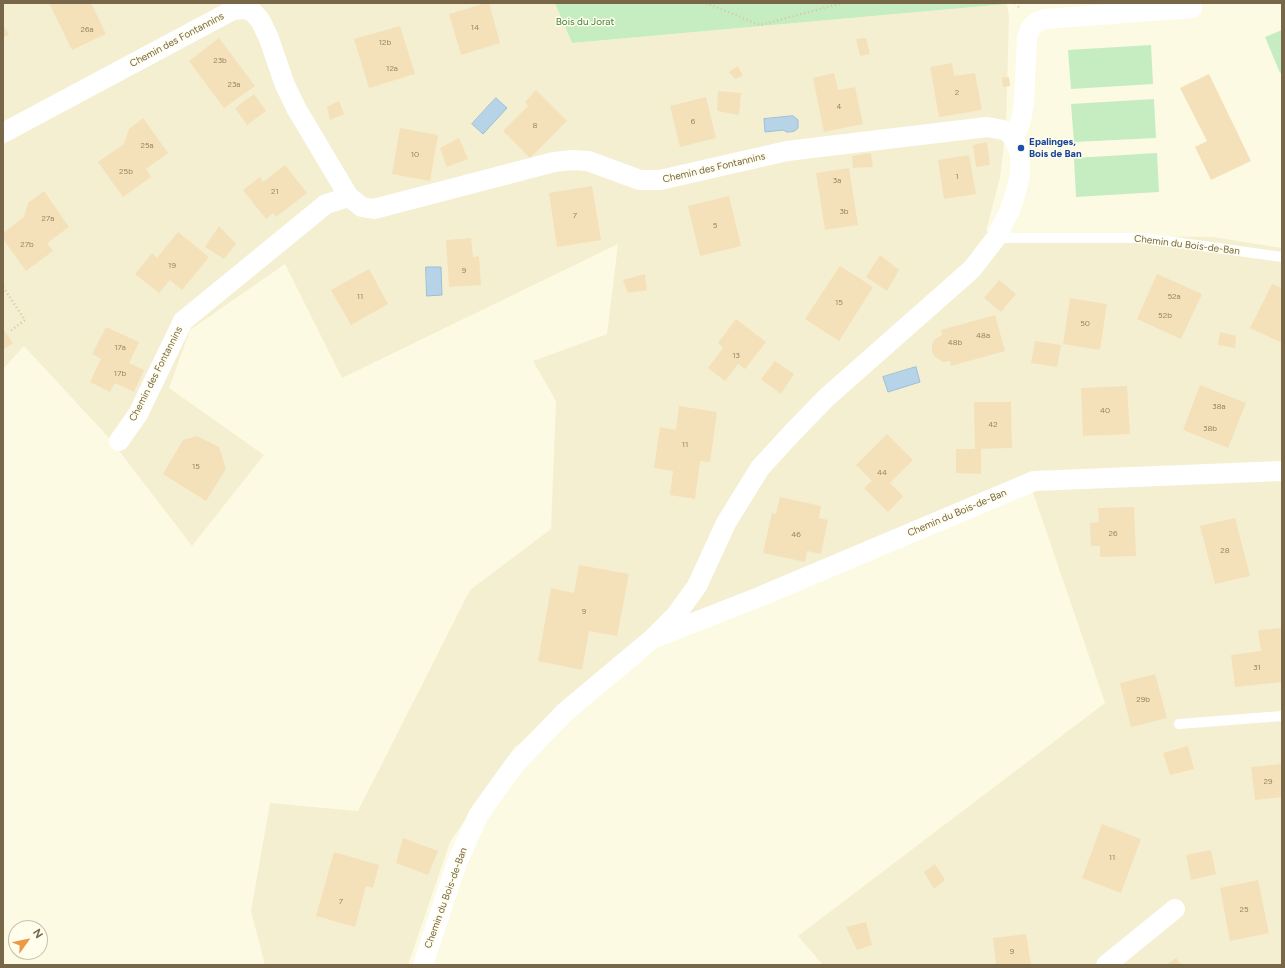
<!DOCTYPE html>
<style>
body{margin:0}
#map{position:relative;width:1285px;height:968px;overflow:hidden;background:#fdfae3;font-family:Figtree,sans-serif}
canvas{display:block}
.frame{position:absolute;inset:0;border:4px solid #776648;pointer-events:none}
.north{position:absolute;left:8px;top:920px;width:40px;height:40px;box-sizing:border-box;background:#fffdeb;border:1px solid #c9c1aa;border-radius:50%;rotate:57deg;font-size:11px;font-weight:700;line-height:16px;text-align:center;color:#776648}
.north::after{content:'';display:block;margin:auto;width:14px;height:18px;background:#ed9842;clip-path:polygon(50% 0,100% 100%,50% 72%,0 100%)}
</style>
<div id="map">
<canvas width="1285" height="968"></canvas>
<div class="frame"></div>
<div class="north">N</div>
</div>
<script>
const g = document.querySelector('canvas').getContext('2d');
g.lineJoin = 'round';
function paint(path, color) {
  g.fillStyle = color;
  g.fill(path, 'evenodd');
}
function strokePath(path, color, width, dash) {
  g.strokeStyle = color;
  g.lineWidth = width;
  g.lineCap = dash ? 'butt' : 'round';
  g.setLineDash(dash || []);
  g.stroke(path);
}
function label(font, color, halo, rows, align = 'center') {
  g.font = font + ' Figtree,sans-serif';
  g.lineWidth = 3;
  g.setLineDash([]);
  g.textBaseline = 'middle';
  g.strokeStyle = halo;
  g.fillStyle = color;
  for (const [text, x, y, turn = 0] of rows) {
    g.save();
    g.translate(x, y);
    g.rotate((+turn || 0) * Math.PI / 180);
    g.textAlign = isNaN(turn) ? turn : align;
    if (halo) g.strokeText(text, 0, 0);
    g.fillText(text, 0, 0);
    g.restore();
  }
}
paint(new Path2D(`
 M3 3H555L572 43 1007 4 1009 17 1006 128 1000 178 986 231 1016 235 1213 237 1282 248V965H823L798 936 1105 703 1027 475 642 636 514 748 450 842 408 965H265L251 911 270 803 358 811 470 590 551 529 556 401 533 361 607 334 618 244 342 378 285 264 190 330 169 388 264 455 192 546 110 439 24 346 3 369Z`), '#f5efd1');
paint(new Path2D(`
 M555 3H1036L1007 4 572 43Z
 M1282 30V72L1280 73 1265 37Z
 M1151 45 1153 84 1071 89 1068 50Z
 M1154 99 1156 138 1074 142 1071 104Z
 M1157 153 1159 192 1076 197 1074 158Z`), '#c6ecc1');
const water = new Path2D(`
 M496 98 507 108 483 134 472 124Z
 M793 116 798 120V128C795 132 791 132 786 132L784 130 765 132 764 119Z
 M426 267H441L442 295 427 296Z
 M916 367 920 382 888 392 883 377Z`);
paint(water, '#b7d3e8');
strokePath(water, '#9cbfda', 1);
paint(new Path2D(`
 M49 3H91L106 34 72 50Z
 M486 3H489L500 43 461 55 449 14Z
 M3 25 9 34 3 38Z
 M400 26 415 74 369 88 354 39Z
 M219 38 255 86 224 108 189 61Z
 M866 38 870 54 860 56 856 39Z
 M952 63 954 76 975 73 982 110 939 117 930 67Z
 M738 66 743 76 735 79 729 72Z
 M834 73 838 90 855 87 863 124 824 132 813 78Z
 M1209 74 1251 161 1211 180 1195 147 1207 141 1180 88Z
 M1009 77 1010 86 1003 87 1002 78Z
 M536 90 567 121 530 158 503 131 528 106 525 102Z
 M718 91 741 93 739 115 717 111Z
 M254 94 266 111 247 125 235 108Z
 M706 97 716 138 680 147 670 106Z
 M339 101 344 114 330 120 327 107Z
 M143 118 168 153 146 169 151 177 123 197 98 162 124 144 129 129Z
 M400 128 438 135 430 181 392 174Z
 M459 138 468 159 447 167 440 148Z
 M987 142 990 165 976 167 973 145Z
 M871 153 873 167 853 168 852 156Z
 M969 155 976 194 944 199 938 160Z
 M285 165 307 193 276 217 273 213 266 219 243 190 260 177 263 182Z
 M849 168 858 225 825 230 816 173Z
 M592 186 601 240 557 247 549 193Z
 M44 191 69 227 47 243 53 251 26 271 3 239V233L24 217 28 203Z
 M729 196 741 246 700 256 688 206Z
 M219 226 236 244 224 259 205 247Z
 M178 232 209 257 182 290 170 280 159 293 135 274 152 253 157 258Z
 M471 238 473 257 479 256 481 285 449 287 446 240Z
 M880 255 899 270 887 291 866 277Z
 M840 266 873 287 839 341 805 319Z
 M369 269 388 304 351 325 331 290Z
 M645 274 647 290 628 293 623 280Z
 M1157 274 1202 294 1181 339 1137 319Z
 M999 280 1016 294 1001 312 984 298Z
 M1272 284 1282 288V343L1250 328Z
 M1070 298 1107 304 1100 350 1063 344Z
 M995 315 1005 351 951 366 950 361 943 362 934 356 932 352V345L934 340 942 335 941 330Z
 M736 319 766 342 745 369 738 364 725 381 708 368 723 348 718 343Z
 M106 327 139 342 129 363 144 370 134 392 115 383 110 392 90 382 101 359 92 354Z
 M3 329 13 343 3 350Z
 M1220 332 1236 336 1235 348 1218 345Z
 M1035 341 1061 345 1057 367 1031 363Z
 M775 361 794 374 781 394 761 379Z
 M1200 385 1246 403 1228 448 1183 430Z
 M1127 386 1130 434 1083 436 1081 388Z
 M974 402H1011L1012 448 975 449Z
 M679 406 717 412 710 462 700 461 695 499 670 495 673 471 654 468 660 427 676 430Z
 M887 434 913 460 890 483 903 496 888 512 864 488 872 481 856 465Z
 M197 436 219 447 226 469 206 501 163 474 183 440Z
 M956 449H981V474L956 473Z
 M780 497 821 506 819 518 828 520 821 554 807 551 805 562 763 553 772 513 776 514Z
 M1134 507 1136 556 1100 557V546H1091L1090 523 1099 522 1098 508Z
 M1235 518 1250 576 1215 584 1200 526Z
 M579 565 629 574 617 636 589 631 582 670 538 661 551 588 574 593Z
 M1282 628V682L1235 687 1231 655 1261 651 1258 630Z
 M1155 674 1167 718 1131 727 1120 683Z
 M1188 746 1194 769 1170 775 1163 753Z
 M1282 764V797L1255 800 1251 767Z
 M1102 824 1141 839 1121 893 1082 878Z
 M403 838 438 851 428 875 396 863Z
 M1211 850 1216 874 1191 880 1186 855Z
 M334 852 379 865 373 888 366 886 355 927 316 916Z
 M935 864 945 880 934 889 924 872Z
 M1258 880 1269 933 1230 941 1220 888Z
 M866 922 872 945 857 950 846 927Z
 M1026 934 1031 965H996L993 938Z
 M1176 958 1181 965H1166Z`), '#f4e1ba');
strokePath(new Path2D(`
 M706 3 760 25 843 3
 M1016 3 1020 9
 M3 287 25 320 10 331`), '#d9c59d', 2.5, [1, 3]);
strokePath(new Path2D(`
 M996 238H1146L1282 257
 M1179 724 1282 716`), '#fff', 10);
strokePath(new Path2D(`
 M3 133 233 10 244 9 252 11 260 20 268 36 285 85 296 108 349 197 362 207 374 209 554 162 572 160 588 161 640 180H660L787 151 987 127 1003 130 1008 132 1014 139 1020 153V174L1016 192 1010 210 996 238 972 269 826 398 793 432 760 468 726 523 697 586 676 615 651 640 565 712 515 764 479 814 457 862 423 965
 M1014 139 1021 120 1024 103 1027 38C1030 27 1034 22 1045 19L1192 8
 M119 441 138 414 183 321 326 204 349 197
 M657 637 759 597 1034 481 1282 471
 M1106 965 1175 909`), '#fff', 20);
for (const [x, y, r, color] of [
 [1021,148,4,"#1a4fb4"]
]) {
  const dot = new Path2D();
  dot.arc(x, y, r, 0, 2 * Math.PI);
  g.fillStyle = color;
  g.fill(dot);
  strokePath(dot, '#fffdeb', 1.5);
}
label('8px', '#968564', null, [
 ["14",475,28],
 ["26a",87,30],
 ["12b",385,43],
 ["23b",220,61],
 ["12a",392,69],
 ["23a",234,85],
 ["2",957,93],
 ["4",839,107],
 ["6",693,122],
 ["8",535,126],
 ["25a",147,146],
 ["10",415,155],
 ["25b",126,172],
 ["1",957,177],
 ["3a",837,181],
 ["21",275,192],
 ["3b",844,212],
 ["7",575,216],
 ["27a",48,219],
 ["5",715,226],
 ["27b",27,245],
 ["19",172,266],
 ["9",464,271],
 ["11",360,297],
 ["52a",1174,297],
 ["15",839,303],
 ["52b",1165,316],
 ["50",1085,324],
 ["48a",983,336],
 ["48b",955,343],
 ["17a",120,348],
 ["13",736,356],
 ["17b",120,374],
 ["38a",1219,407],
 ["40",1105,411],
 ["42",993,425],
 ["38b",1210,429],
 ["11",685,445],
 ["15",196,467],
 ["44",882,473],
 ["26",1113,534],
 ["46",796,535],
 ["28",1225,551],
 ["9",584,612],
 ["31",1257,668],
 ["29b",1143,700],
 ["29",1268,782],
 ["11",1112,858],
 ["7",341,902],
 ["25",1244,910],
 ["9",1012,952]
]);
label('10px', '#428341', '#fffdeb', [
 ["Bois du Jorat",585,22]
]);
label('10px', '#776648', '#fffdeb', [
 ["Chemin des Fontannins",177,40,-28],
 ["Chemin des Fontannins",714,168,-13],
 ["Chemin du Bois-de-Ban",1187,245,7],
 ["Chemin des Fontannins",156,374,-63],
 ["Chemin du Bois-de-Ban",957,513,-23],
 ["Chemin du Bois-de-Ban",446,898,-70]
]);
label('bold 10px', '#164399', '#fffdeb', [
 ["Epalinges,",1029,142],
 ["Bois de Ban",1029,154]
], 'left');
</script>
